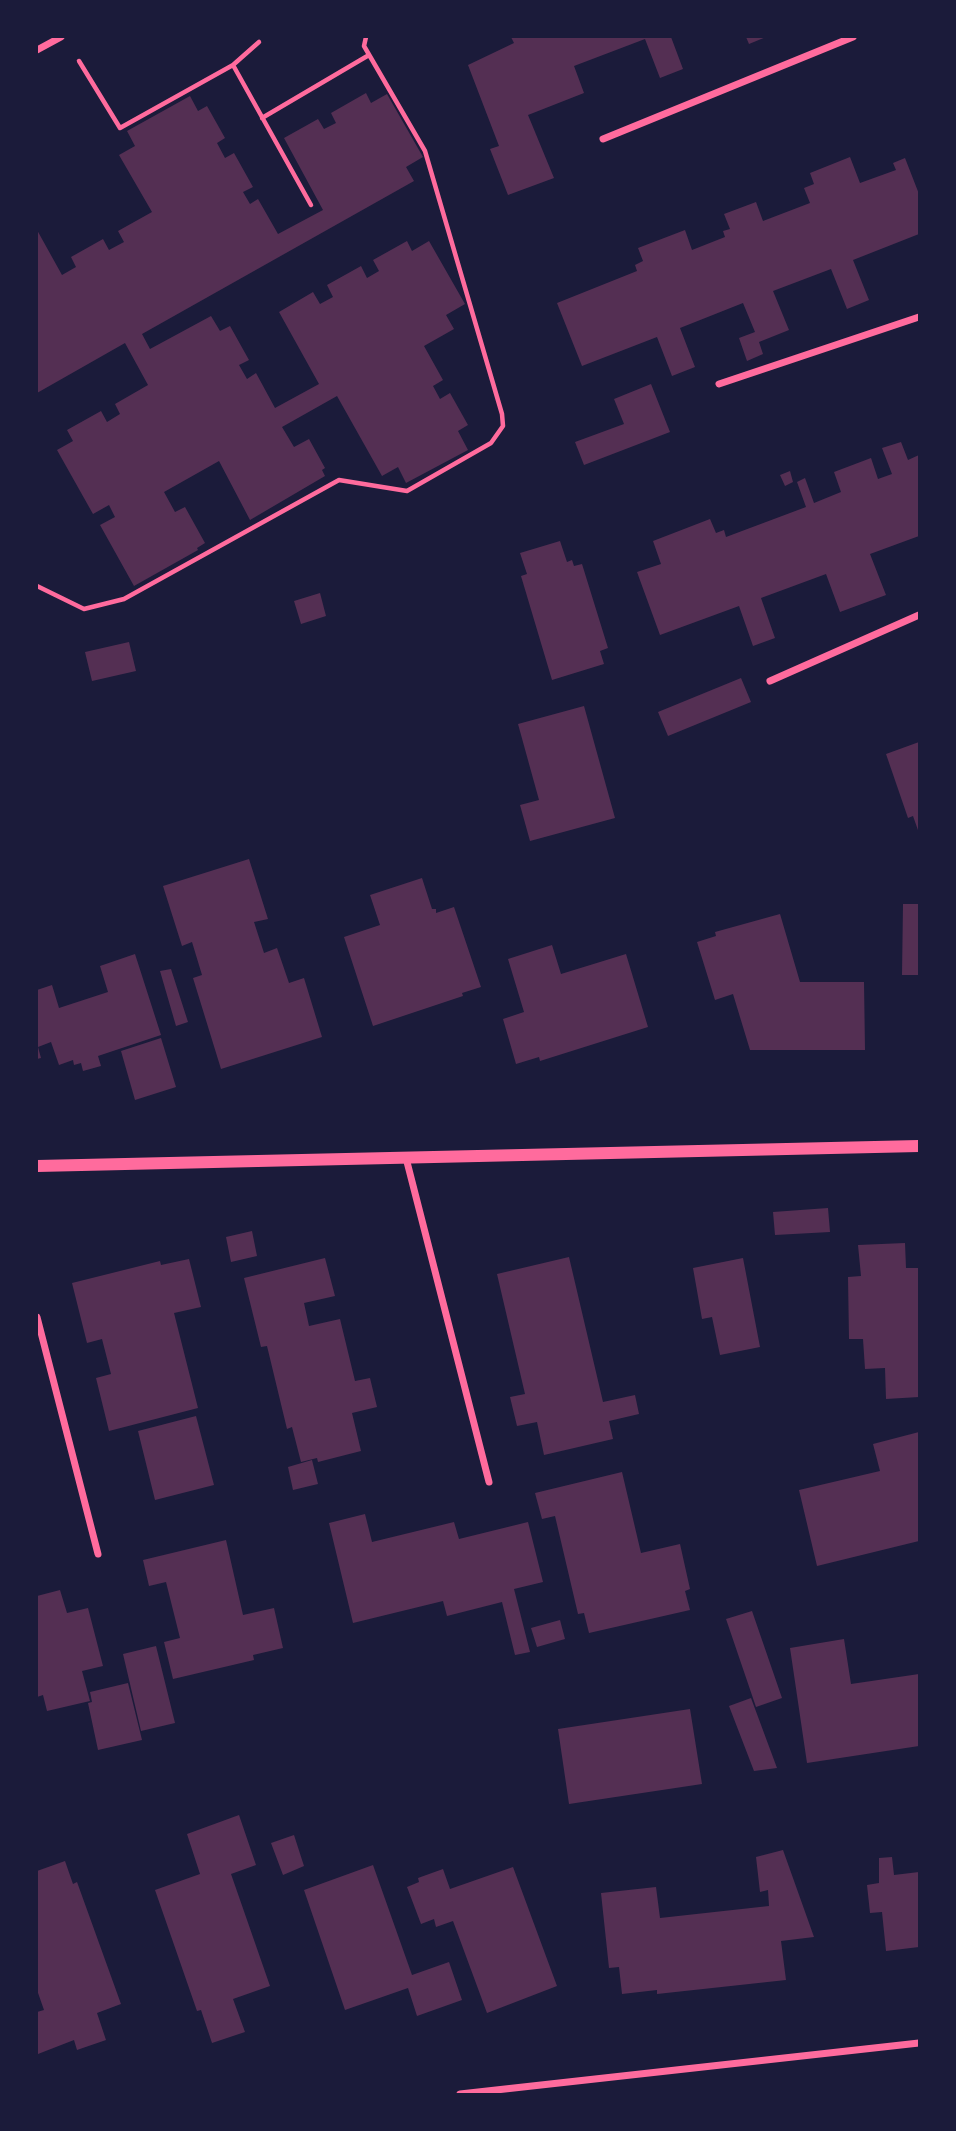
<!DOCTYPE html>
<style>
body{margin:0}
#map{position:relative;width:956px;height:2131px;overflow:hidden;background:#1b1b3a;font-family:Inter,sans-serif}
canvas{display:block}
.frame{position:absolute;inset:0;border:38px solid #1b1b3a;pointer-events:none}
</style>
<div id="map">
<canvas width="956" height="2131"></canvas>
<div class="frame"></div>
</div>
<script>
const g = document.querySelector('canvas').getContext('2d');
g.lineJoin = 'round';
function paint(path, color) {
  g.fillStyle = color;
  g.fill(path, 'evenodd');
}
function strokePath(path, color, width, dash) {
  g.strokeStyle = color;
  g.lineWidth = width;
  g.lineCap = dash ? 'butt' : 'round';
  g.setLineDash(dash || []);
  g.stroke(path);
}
paint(new Path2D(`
 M511 37H671L683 69 660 78 645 39 574 66 584 93 528 115 554 178 508 195 490 149 499 146 468 65 514 43Z
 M746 37H766L749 44Z
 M366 93 371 103 387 94 423 157 406 167 414 181 142 334 150 349 211 316 220 331 230 326 249 360 239 365 247 379 256 373 275 408 319 384 279 312 313 292 320 304 333 297 327 285 361 266 367 278 379 271 373 260 407 241 412 251 429 241 465 304 446 315 454 329 424 346 443 380 433 386 440 399 450 393 468 425 458 431 468 450 406 483 398 467 382 476 337 396 282 427 294 447 309 439 325 468 322 470 325 476 250 520 219 461 164 492 175 512 185 507 205 543 197 548 198 550 134 586 100 525 115 517 109 505 93 514 57 450 73 441 67 430 101 411 107 422 120 414 115 404 148 385 125 343 37 393V230L62 275 76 267 71 257 103 239 109 250 124 242 118 231 152 212 119 155 135 146 127 131 190 96 198 111 207 106 225 138 217 143 225 158 234 153 253 187 243 192 250 204 258 199 278 234 323 210 284 138 318 119 324 129 336 123 331 113Z
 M850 157 860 183 896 170 893 163 905 158 919 194V234L853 260 869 300 847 309 831 269 773 291 789 330 759 342 763 354 747 361 739 338 755 332 743 303 680 328 695 367 672 376 657 337 582 366 557 303 637 271 635 265 643 261 638 248 685 230 692 250 725 237 723 231 730 229 724 214 756 202 763 221 810 203 804 188 814 184 810 173Z
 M651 384 670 432 584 465 575 442 624 424 614 399Z
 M901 442 908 460 919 455V536L870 554 886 595 840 612 826 574 761 598 775 638 753 646 739 606 660 635 637 572 661 564 653 541 710 519 716 533 724 530 726 537 806 507 797 482 805 478 814 503 841 492 834 472 871 458 878 479 892 474 882 448Z
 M790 471 793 482 785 486 780 475Z
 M560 541 567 562 572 560 574 566 582 564 608 648 600 651 604 664 552 680 521 576 527 574 520 553Z
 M320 593 326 616 301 624 294 601Z
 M129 642 136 671 92 681 85 652Z
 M741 678 751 702 668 736 658 712Z
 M584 706 615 818 530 841 520 805 539 800 518 724Z
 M919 742V833L913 816 908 818 886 754Z
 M249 859 268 919 254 922 264 953 277 948 289 983 304 978 322 1037 221 1069 193 978 202 975 192 942 182 946 163 886Z
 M422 878 432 909H436V913L454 907 481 987 462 993 463 996 373 1026 344 937 380 925 370 895Z
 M903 904H919V975H902Z
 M780 914 800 982H864L865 1050H750L733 994 715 1000 697 942 716 936 715 932Z
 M552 945 561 974 626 954 648 1027 540 1061 539 1057 516 1064 503 1019 524 1012 508 959Z
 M135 954 161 1035 98 1056 101 1066 83 1071 81 1063 74 1065 73 1060 59 1065 51 1042 38 1047 41 1058 37 1059V990L52 985 59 1008 108 992 100 966Z
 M171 969 188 1022 176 1026 160 971Z
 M161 1038 176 1087 135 1100 121 1051Z
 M828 1208 830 1232 775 1235 773 1212Z
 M252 1231 257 1256 231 1262 226 1237Z
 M905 1243 906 1268H919V1397L886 1399 885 1368 865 1369 863 1339H849L848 1277 861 1276 858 1245Z
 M569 1257 603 1402 635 1395 639 1414 609 1421 613 1439 544 1455 537 1422 517 1426 510 1397 525 1394 497 1274Z
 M325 1258 335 1296 304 1303 309 1326 340 1319 355 1381 370 1378 377 1407 352 1413 361 1451 318 1462 317 1458 301 1462 292 1427 287 1429 267 1346 261 1347 244 1278Z
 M743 1258 760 1347 720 1355 712 1317 702 1319 693 1268Z
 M189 1259 201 1307 174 1313 198 1408 109 1431 96 1378 111 1374 102 1339 87 1343 72 1283 160 1261 161 1265Z
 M196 1416 214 1485 155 1500 138 1431Z
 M919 1432V1541L817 1566 799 1490 880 1471 873 1444Z
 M312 1460 318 1484 293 1490 288 1467Z
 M622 1472 641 1553 680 1544 690 1589 685 1591 690 1610 589 1633 584 1613 578 1614 555 1516 542 1519 535 1493Z
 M365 1514 372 1542 454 1522 459 1539 528 1522 543 1582 514 1589 530 1652 515 1655 502 1602 447 1616 443 1601 353 1623 329 1523Z
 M226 1540 243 1615 274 1608 283 1648 253 1655 254 1660 173 1679 164 1642 180 1638 166 1582 149 1586 143 1560Z
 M60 1590 67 1613 88 1608 103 1666 82 1671 90 1701 47 1711 43 1695 37 1697V1596Z
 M752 1611 782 1698 756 1707 726 1619Z
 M560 1620 565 1639 537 1647 531 1628Z
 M844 1639 851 1684 919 1674V1746L807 1763 790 1648Z
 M156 1646 175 1723 141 1731 123 1654Z
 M128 1683 142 1740 98 1750 88 1703 92 1702 90 1692Z
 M751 1698 777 1768 754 1771 729 1706Z
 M690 1709 702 1784 569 1804 558 1729Z
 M239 1815 256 1865 231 1874 270 1986 233 1999 245 2032 212 2043 201 2010 197 2011 155 1890 200 1874 187 1834Z
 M294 1835 304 1866 283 1875 271 1843Z
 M783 1850 814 1937 781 1941 786 1980 657 1994V1990L622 1994 619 1967 609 1968 601 1893 656 1887 660 1918 769 1906 768 1890 760 1892 756 1857Z
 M892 1857 894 1875 919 1872V1947L886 1951 882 1912 870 1913 867 1885 879 1883V1858Z
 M65 1861 73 1884 77 1882 121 2004 97 2013 106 2040 77 2050 74 2040 38 2054 37 2012 44 2010 37 1990V1871Z
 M373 1865 412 1975 449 1962 462 2000 417 2016 408 1988 345 2010 304 1890Z
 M513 1867 557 1986 487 2013 453 1921 436 1927 434 1919 421 1924 407 1887 419 1882 418 1878 443 1869 450 1889Z`), '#542f53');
strokePath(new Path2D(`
 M79 61 120 128 233 65 259 42
 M233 65 311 205
 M262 118 369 55
 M37 586 84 609 124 599 339 480 407 491 491 443 503 426 502 414 425 151 364 46 366 37`), '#ff6b9d', 4.5);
strokePath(new Path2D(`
 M37 50 61 37
 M603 139 853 37
 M719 384 919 317
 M770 681 919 615
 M406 1158 489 1482
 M37 1317 98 1554
 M460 2094 919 2043`), '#ff6b9d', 7);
strokePath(new Path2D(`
 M37 1166 919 1146`), '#ff6b9d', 12);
</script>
